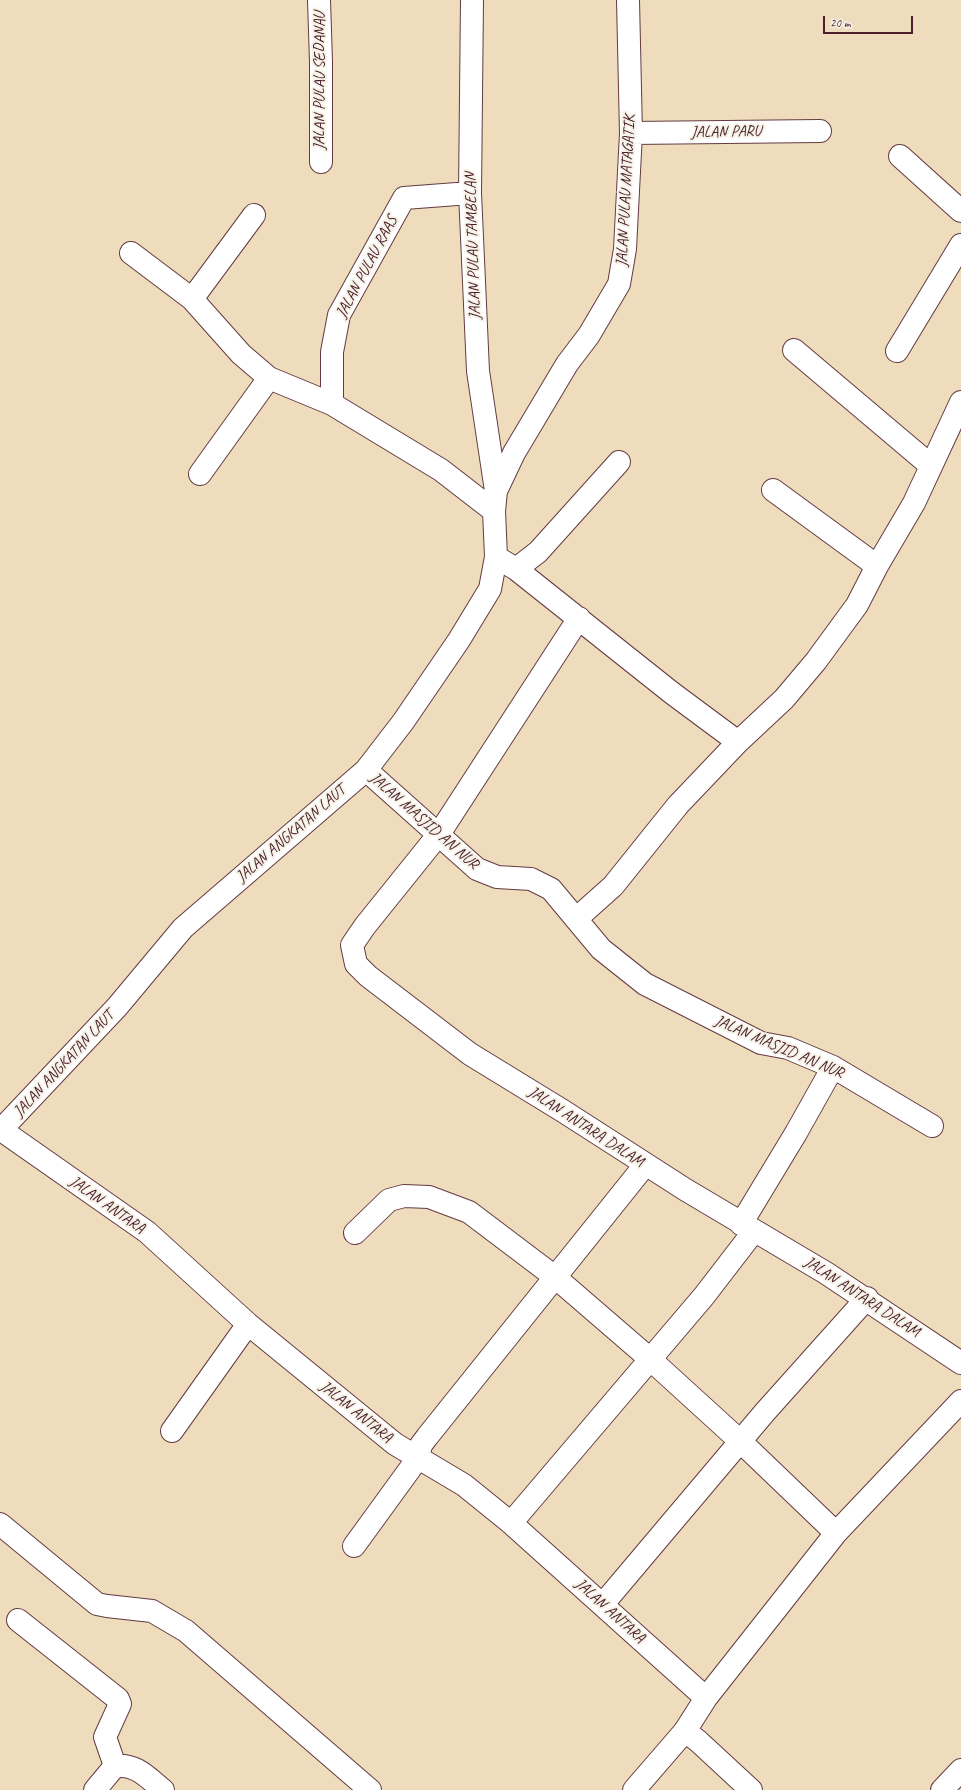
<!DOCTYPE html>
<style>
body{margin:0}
#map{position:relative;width:961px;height:1790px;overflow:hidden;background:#efdcbc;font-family:Caveat,sans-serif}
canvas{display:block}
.scale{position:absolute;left:823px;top:16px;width:90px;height:18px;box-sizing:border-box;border:2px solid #4a1f2b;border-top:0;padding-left:5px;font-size:12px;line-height:14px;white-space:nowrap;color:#4a1f2b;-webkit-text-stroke:3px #f7f3e8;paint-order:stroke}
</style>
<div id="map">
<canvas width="961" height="1790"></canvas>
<div class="scale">20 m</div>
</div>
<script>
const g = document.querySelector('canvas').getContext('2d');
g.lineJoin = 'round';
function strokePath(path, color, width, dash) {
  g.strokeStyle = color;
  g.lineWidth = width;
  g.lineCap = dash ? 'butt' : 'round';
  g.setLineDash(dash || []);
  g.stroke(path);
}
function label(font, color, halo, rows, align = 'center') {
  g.font = font + ' Caveat,sans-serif';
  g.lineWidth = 4;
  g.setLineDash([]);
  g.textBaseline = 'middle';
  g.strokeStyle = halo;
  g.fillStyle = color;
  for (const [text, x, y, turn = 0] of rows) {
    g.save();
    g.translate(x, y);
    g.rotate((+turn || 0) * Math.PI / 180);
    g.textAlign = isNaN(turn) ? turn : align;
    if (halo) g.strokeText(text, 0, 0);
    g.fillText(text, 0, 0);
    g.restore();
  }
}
const minor = new Path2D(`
 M319 0 321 62V162
 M631 133 820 131
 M900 156 961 211
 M131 253 192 299 241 354 269 378 332 404 441 470 494 511
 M192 299 254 215
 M794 350 930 465
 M897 351 961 245
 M332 404V352L339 315 404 198 470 193
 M200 474 269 378
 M773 490 877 566
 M496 491 514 453 567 364 589 335 619 284 625 249 631 133 628 0
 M496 557 516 569 672 693 738 742
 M516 569 538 552 619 462
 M579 618 439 834 365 926 352 945 356 964 368 976 470 1054 563 1111 686 1190 826 1273 961 1363
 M366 770 477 869 497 877 531 879 551 889 601 949 645 984 761 1043 788 1048 833 1067 932 1126
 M576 919 613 886 678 805 738 742 784 699 816 661 857 605 877 566 914 503 961 402
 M0 1129 147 1232 248 1324 395 1444 464 1485 511 1523 706 1698
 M0 1131 117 1007 183 928 366 770 403 722 459 640 490 589 496 557 494 511 496 491 478 371 470 193 472 0
 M741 1224 796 1133 833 1067
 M355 1233 389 1200 404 1196 429 1197 469 1212 555 1277 650 1359 740 1441 836 1533
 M172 1431 248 1324
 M511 1523 704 1296 754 1231
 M0 1524 97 1604 107 1606 152 1611 186 1631 370 1790
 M354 1546 418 1458 421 1445 427 1437 645 1165
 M603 1604 765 1412 867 1298
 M18 1620 118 1699 120 1704 105 1737 115 1766
 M685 1731 706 1698 836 1533 961 1401
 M95 1790 115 1766C137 1764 147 1777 163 1790`);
const tertiary = new Path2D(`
 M634 1790 685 1731 698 1741 751 1790
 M942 1790 961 1770`);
strokePath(minor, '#633b41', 24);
strokePath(tertiary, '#633b41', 24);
strokePath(minor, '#fff', 22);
strokePath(tertiary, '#fff', 22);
label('16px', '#4a1f2b', '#f7f3e8', [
 ["JALAN PULAU SEDANAU",320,81,-90],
 ["JALAN PARU",726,132,-1],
 ["JALAN PULAU MATAGATIK",626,191,-87],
 ["JALAN PULAU TAMBELAN",473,246,-92],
 ["JALAN PULAU RAAS",367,267,-62],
 ["JALAN MASJID AN NUR",424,821,41],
 ["JALAN ANGKATAN LAUT",291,834,-41],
 ["JALAN MASJID AN NUR",779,1047,23],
 ["JALAN ANGKATAN LAUT",64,1064,-47],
 ["JALAN ANTARA DALAM",586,1127,33],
 ["JALAN ANTARA",107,1205,35],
 ["JALAN ANTARA DALAM",862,1297,33],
 ["JALAN ANTARA",356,1412,39],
 ["JALAN ANTARA",610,1611,42]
]);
</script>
